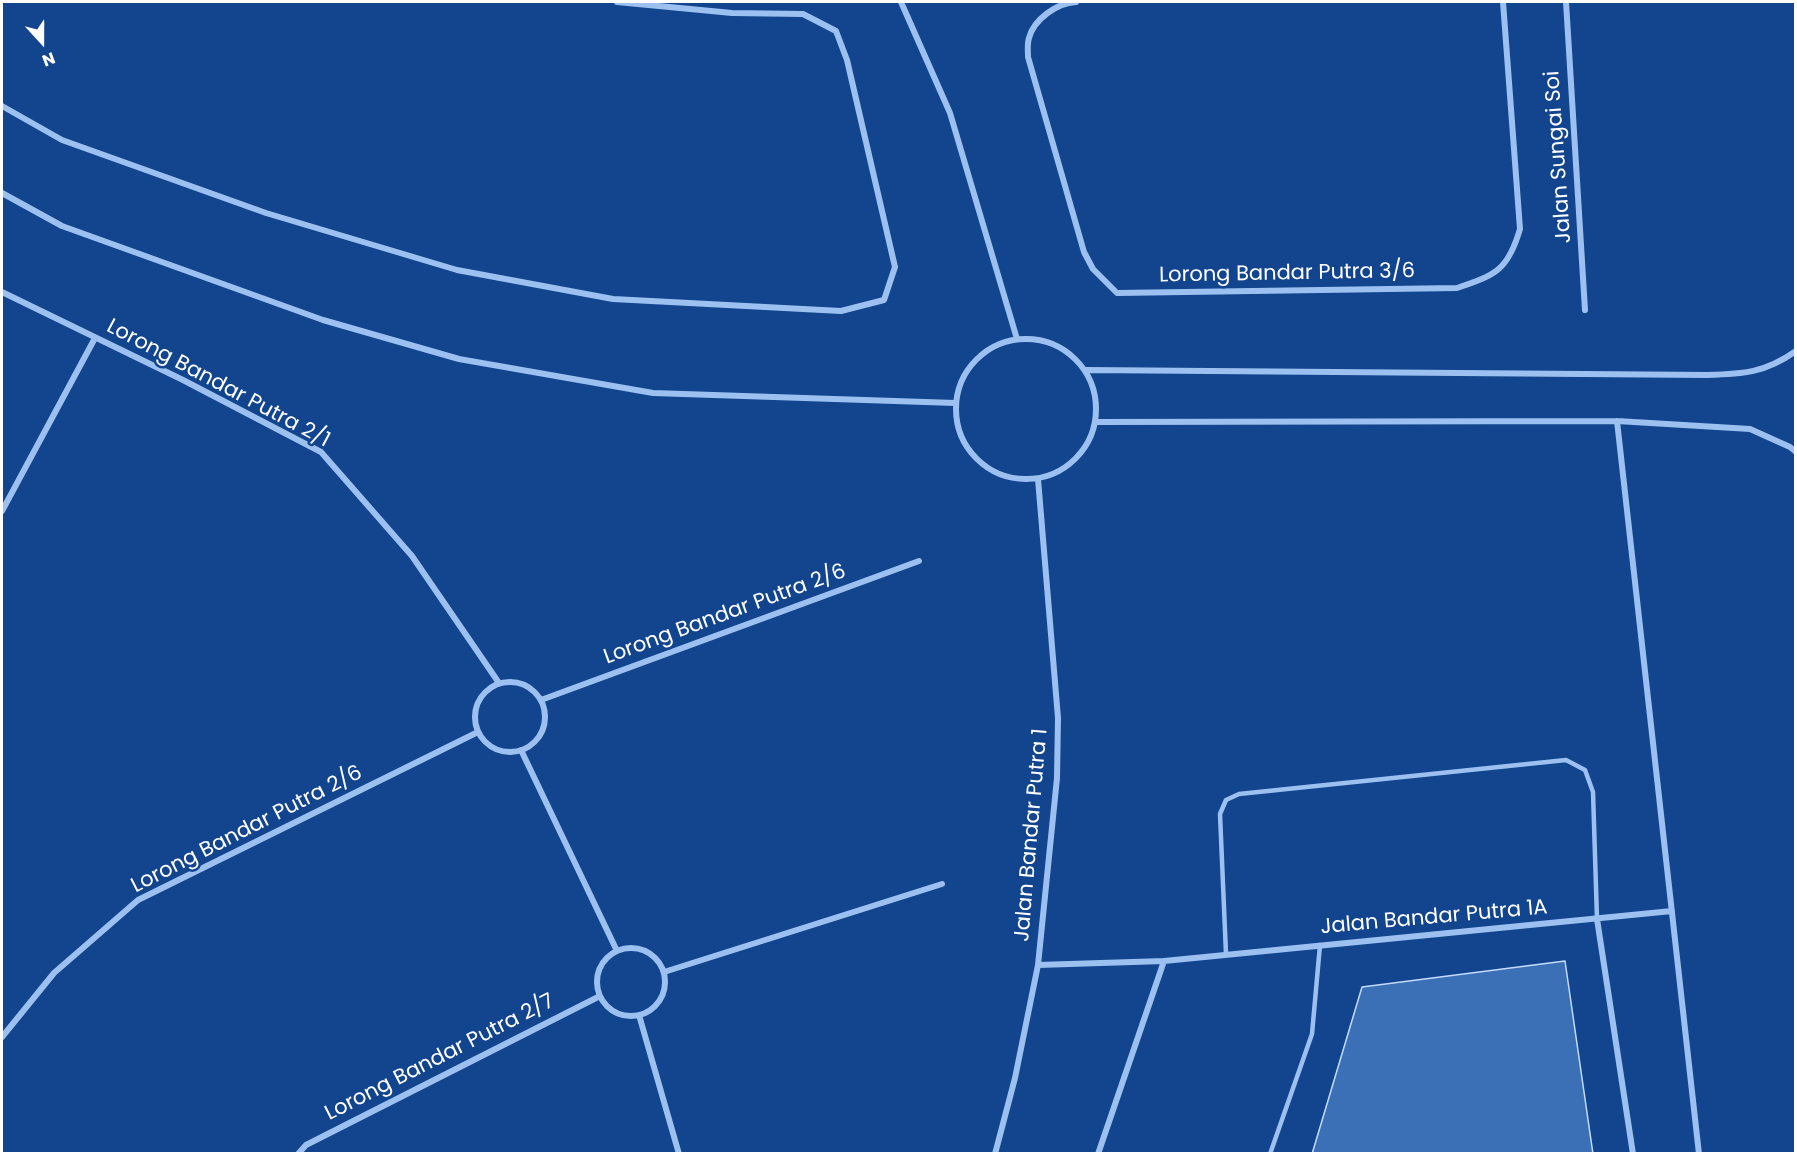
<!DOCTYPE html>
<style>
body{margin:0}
#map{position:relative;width:1797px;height:1155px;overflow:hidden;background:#12458e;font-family:Poppins,sans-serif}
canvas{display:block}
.frame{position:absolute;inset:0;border:3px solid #fff;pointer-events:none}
.north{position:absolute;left:12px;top:12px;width:60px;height:60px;-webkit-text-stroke:4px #12458e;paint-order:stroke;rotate:159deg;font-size:16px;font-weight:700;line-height:24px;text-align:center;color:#fff}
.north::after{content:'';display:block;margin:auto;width:21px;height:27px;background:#fff;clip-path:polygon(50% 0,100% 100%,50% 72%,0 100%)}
</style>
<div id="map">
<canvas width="1797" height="1155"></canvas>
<div class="frame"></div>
<div class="north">N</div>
</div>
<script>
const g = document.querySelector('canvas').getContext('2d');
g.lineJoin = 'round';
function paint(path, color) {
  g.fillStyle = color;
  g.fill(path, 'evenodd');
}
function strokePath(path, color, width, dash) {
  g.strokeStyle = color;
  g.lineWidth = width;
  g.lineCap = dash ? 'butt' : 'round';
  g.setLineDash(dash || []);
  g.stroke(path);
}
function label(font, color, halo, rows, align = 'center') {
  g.font = font + ' Poppins,sans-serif';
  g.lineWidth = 5;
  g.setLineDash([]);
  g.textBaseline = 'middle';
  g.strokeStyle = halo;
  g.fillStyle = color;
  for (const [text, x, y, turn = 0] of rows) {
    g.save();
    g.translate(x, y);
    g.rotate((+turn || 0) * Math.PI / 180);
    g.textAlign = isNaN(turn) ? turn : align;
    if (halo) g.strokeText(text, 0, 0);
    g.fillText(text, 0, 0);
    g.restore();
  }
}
const building = new Path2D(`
 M1565 961 1593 1154H1312L1362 987Z`);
paint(building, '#3b70b7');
strokePath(building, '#c3dcfc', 1.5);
strokePath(new Path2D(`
 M1226 954 1220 814 1226 800 1239 794 1566 760 1585 770 1593 792 1597 919
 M1270 1154 1312 1034 1320 945`), '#9cc1f1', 4.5);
strokePath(new Path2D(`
 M901 2 950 113 1017 339
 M1076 2C1057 3 1034 19 1029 38 1027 44 1028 51 1028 57L1084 252 1093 269 1117 293 1457 288C1496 275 1508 270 1520 229L1503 2
 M1566 2 1585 310
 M2 106 62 140 266 213 457 270 613 299 841 311 884 300 895 267 847 60 836 31 803 14 732 13 617 2
 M2 193 62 226 323 320 459 359 653 393 955 403
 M2 292 183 380 321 452 412 556 499 683
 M956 409a70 70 0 1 1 140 0a70 70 0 1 1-140 0Z
 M1086 370 1707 375C1743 374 1765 373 1796 351
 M1617 421 1699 1154
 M1096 422 1617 421 1750 429 1790 447 1796 452
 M2 511 95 338
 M475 717a35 35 0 1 1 70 0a35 35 0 1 1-70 0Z
 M541 700 919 561
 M521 750 617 951
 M1597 919 1633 1154
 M597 982a34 34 0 1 1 68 0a34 34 0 1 1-68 0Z
 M1038 965 1164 961 1672 911
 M664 972 942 884
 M639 1015 679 1154
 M2 1037 54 973 138 900 478 732
 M298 1154 306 1145 600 996
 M995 1154 1015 1078 1038 965 1057 778 1058 718 1038 479
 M1098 1154 1164 961`), '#9cc1f1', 6);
label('21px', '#fff', '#12458e', [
 ["Jalan Sungai Soi",1559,157,-94],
 ["Lorong Bandar Putra 3/6",1287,274,-1],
 ["Lorong Bandar Putra 2/1",218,384,28],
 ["Lorong Bandar Putra 2/6",725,615,-20],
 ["Lorong Bandar Putra 2/6",247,830,-27],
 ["Jalan Bandar Putra 1",1032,835,-85],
 ["Jalan Bandar Putra 1A",1434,918,-5],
 ["Lorong Bandar Putra 2/7",440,1058,-27]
]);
</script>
